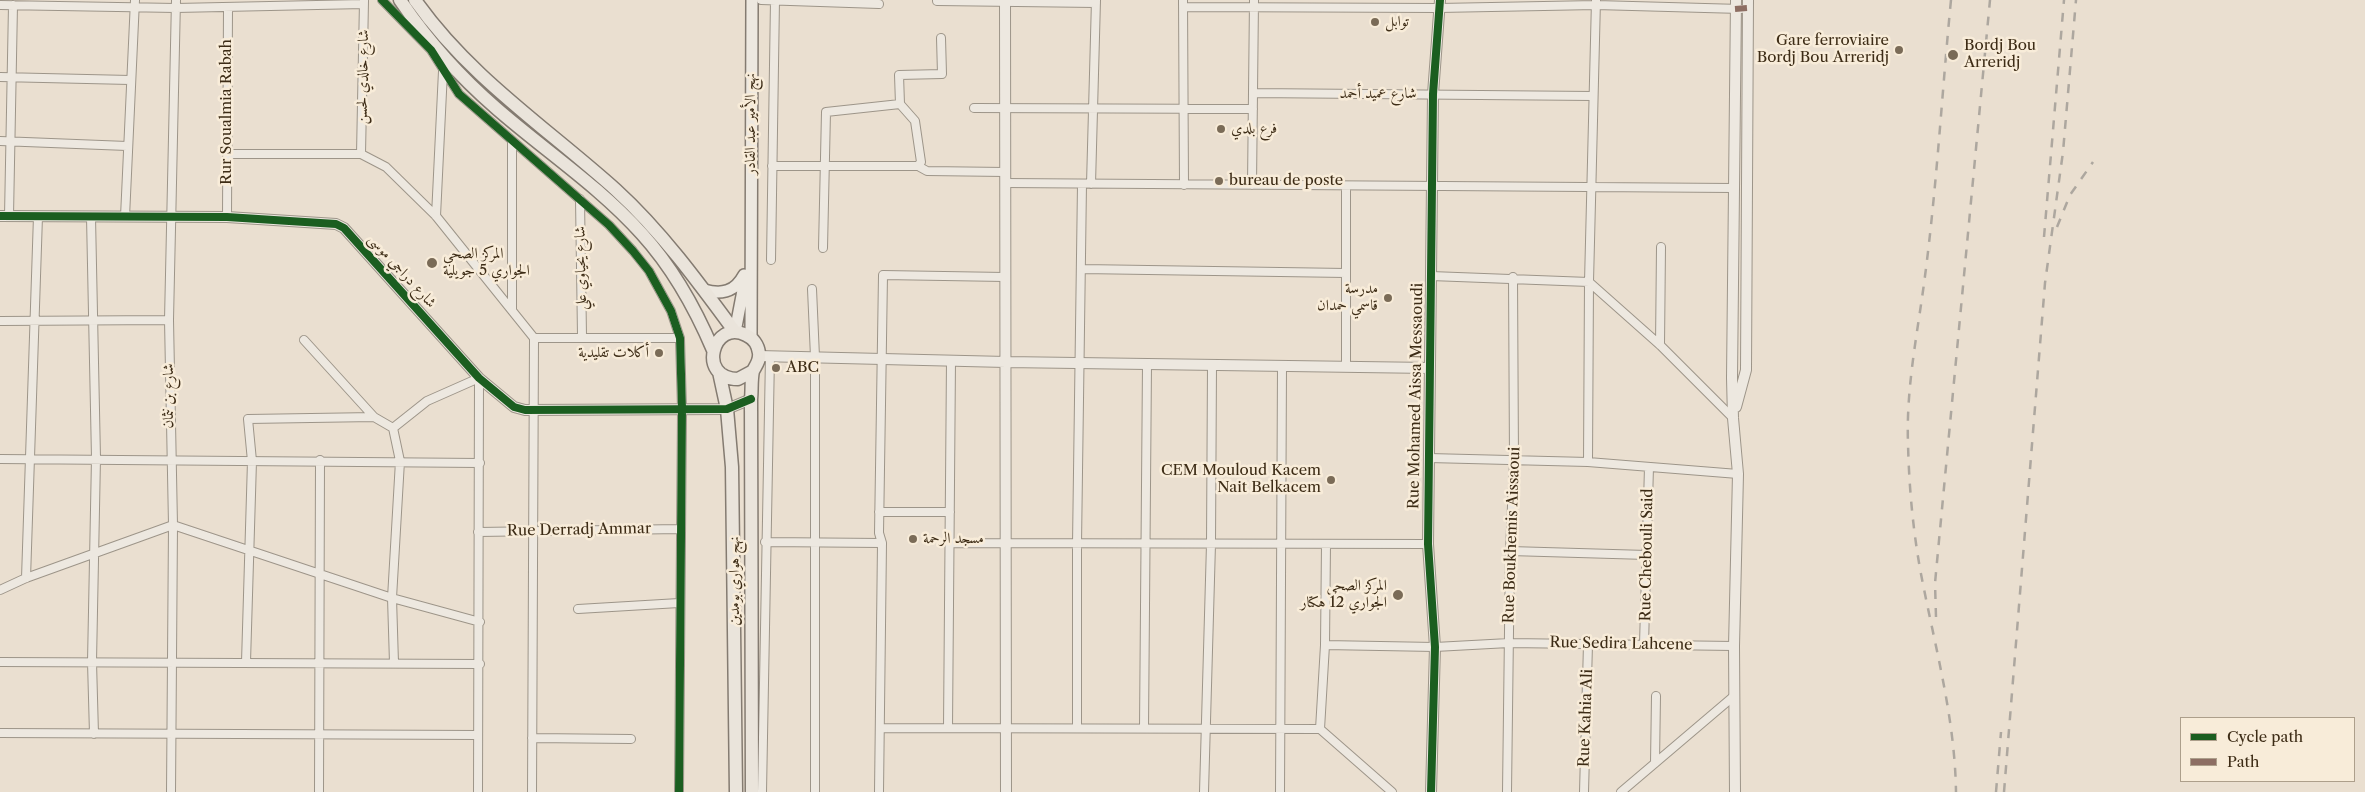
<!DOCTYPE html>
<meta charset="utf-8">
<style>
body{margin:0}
#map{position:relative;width:2365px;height:792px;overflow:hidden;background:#eadfd0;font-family:"Libre Caslon Text",serif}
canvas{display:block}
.legend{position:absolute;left:2180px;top:717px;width:175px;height:65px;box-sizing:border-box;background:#f8ecd9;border:1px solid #ad9f8b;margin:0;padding:6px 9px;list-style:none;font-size:15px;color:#3d2c16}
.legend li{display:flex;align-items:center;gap:10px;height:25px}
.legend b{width:25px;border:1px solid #ad9f8b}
</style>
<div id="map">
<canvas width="2365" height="792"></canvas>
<ul class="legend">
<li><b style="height:6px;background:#1b5e20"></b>Cycle path</li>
<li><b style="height:6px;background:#8d6e63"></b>Path</li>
</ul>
</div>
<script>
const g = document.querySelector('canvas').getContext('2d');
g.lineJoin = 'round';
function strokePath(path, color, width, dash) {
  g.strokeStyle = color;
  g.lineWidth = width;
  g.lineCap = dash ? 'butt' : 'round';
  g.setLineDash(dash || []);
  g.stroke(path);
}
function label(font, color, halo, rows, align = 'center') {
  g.font = font + ' "Libre Caslon Text",Amiri,serif';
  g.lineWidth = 5;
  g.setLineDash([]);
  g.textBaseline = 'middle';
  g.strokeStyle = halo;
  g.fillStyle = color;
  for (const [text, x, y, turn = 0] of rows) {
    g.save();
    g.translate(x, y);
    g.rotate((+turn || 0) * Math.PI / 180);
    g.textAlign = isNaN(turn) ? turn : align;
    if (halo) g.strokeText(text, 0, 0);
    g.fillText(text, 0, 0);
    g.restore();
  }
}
const minor = new Path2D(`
 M382 0 431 50 459 94 609 225 633 251 649 271 671 311 680 338 682 409 679 792
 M761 0 879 4
 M1183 0 1184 185
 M937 1 1096 3
 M0 5 176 8 364 4
 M1183 7 1439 8 1596 5 1741 9
 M0 77 130 80
 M1253 93 1593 96
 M974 108 1253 109
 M0 141 127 146
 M512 141V310
 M227 154H361L386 167 436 216 534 338 532 792
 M361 154 364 1
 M772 166H918L927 171 1005 172
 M918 166 921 162 915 121 900 104 899 75 942 74 941 38
 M1005 183 1733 188
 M1091 184 1096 0
 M1252 185 1254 0
 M580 199 582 336
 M9 216 13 5
 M436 216 443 71
 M91 217 96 458 92 662 94 734
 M125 217 135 0
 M227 217 228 7
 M823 248 826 112 900 104
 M771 260 775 0
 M1082 269 1346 273
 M1431 276 1589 282 1660 345 1733 418
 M812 289 815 357V792
 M0 321 169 320
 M534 338H680
 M304 340 374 417 393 428
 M1660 345 1661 247
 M1346 366V186
 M1429 458 1588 462 1738 474
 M0 459 480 463
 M1588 462 1589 282 1596 0
 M879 512H950
 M478 532 680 529
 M765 542 882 543
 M950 543 1428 544
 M1510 551 1647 555
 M26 578 38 216
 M0 590 26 578 173 525 392 598 480 622
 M578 609 679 603
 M1644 644 1649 467
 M1325 645 1435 647 1509 643 1734 646
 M0 662 480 664
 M246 662 252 461 248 419 374 417
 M394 663 392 598 400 461 393 428 427 401 479 378 478 792
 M948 727 951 360
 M880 728 1320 729 1392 792
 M1077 728V544L1082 184
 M1144 728 1147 364
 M1320 729 1325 645 1326 544
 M0 733 478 735
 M532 738 631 739
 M1655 763 1656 696
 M171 792 173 525 169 320 176 0
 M319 792 320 460
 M762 792 770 356
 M879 792 882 543 879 533 883 275 1005 277
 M1204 792 1211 544 1212 365
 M1280 792 1282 366
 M1507 792 1510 551 1514 461 1513 277
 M1584 792 1588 644
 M1621 792 1734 696`);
const tertiary = new Path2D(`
 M1005 0 1006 792
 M0 216 227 217 336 224 344 228 479 378 514 407 525 410 727 409 751 399
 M759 356 1006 362 1430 368
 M1736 407 1746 370 1748 0
 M1431 792 1435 647 1428 544 1433 94 1440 0
 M1735 792 1734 646 1738 474 1733 418 1732 378 1736 0`);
const secondary = new Path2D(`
 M704 290C722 295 735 292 744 275
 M735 332 746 275
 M751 338 752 0`);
const primary = new Path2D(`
 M400 0C427 40 459 76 496 108 544 150 599 186 642 234 672 267 696 310 713 350
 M415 0C469 77 547 128 616 190 661 231 699 283 735 332
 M719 372 727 409 732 467 736 792
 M752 792 751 399C752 391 751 379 753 371 756 365 760 361 759 353 758 345 753 338 746 335 713 318 696 379 738 379L753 371`);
strokePath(minor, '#9d9589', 10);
strokePath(tertiary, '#9d9589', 12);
strokePath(secondary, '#847b71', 14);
strokePath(primary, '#847b71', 15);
strokePath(minor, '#ede8e0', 8);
strokePath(tertiary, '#ede8e0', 10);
strokePath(secondary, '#ede8e0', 11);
strokePath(primary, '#eae4db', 12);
strokePath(new Path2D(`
 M1951 0C1942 92 1937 184 1925 276 1918 331 1906 386 1908 443 1909 487 1913 531 1921 574 1935 647 1955 718 1956 792
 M2057 227 2070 195 2093 162
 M2044 237 2064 0
 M1936 617 1935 583 1990 0
 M1996 792 2001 732
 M2004 792 2045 283 2063 152 2076 0`), '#ada79f', 2.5, [9, 9]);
strokePath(new Path2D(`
 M1735 9 1748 8`), '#8d6e63', 6, [12, 6]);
strokePath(new Path2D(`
 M382 0 431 50 459 94 609 225 633 251 649 271 671 311 680 338 682 409 679 792
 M0 216 227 217 336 224 344 228 479 378 514 407 525 410 727 409 751 399
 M1431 792 1435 647 1428 544 1433 94 1440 0`), '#1b5e20', 8);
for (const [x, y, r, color] of [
 [1375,22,5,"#7a6b57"],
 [1899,50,5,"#7a6b57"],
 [1953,55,6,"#7a6b57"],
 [1221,129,5,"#7a6b57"],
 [1219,181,5,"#7a6b57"],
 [432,263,6,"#7a6b57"],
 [1388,298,5,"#7a6b57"],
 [659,353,5,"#7a6b57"],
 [776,368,5,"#7a6b57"],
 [1331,480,5,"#7a6b57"],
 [913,539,5,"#7a6b57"],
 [1398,595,6,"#7a6b57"]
]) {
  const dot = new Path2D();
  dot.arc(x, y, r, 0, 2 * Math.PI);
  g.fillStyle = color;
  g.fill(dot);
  strokePath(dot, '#f8ecd9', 2);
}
label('15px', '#3d2c16', '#f8ecd9', [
 ["توابل",1385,22],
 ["Gare ferroviaire",1889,41,"right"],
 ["Bordj Bou Arreridj",1889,58,"right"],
 ["Bordj Bou",1964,46],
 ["Arreridj",1964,63],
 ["فرع بلدي",1231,129],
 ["bureau de poste",1229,181],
 ["المركز الصحي",443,254],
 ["الجواري 5 جويلية",443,271],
 ["مدرسة",1378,289,"right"],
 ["قاسمي حمدان",1378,306,"right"],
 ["أكلات تقليدية",649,353,"right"],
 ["ABC",786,368],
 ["CEM Mouloud Kacem",1321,471,"right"],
 ["Nait Belkacem",1321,488,"right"],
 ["مسجد الرحمة",923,539],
 ["المركز الصحي",1387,586,"right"],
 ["الجواري 12 هكتار",1387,603,"right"]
], 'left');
label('15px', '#3d2c16', '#f8ecd9', [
 ["شارع خالدي لحسن",363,77,-89],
 ["شارع عميد أحمد",1378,94],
 ["Rur Soualmia Rabah",227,112,-90],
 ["نهج الأمير عبد القادر",751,124,-90],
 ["شارع يحياوي علي",581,268,-91],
 ["شارع دراجي موسى",402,271,48],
 ["شارع بن نثمان",169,396,-90],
 ["Rue Mohamed Aissa Messaoudi",1416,396,-89],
 ["Rue Derradj Ammar",579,530,-1],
 ["Rue Boukhemis Aissaoui",1512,535,-88],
 ["Rue Chebouli Said",1647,555,-89],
 ["نهج هواري بومدين",735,581,-90],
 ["Rue Sedira Lahcene",1621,644,1],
 ["Rue Kahia Ali",1586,718,-88]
]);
</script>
